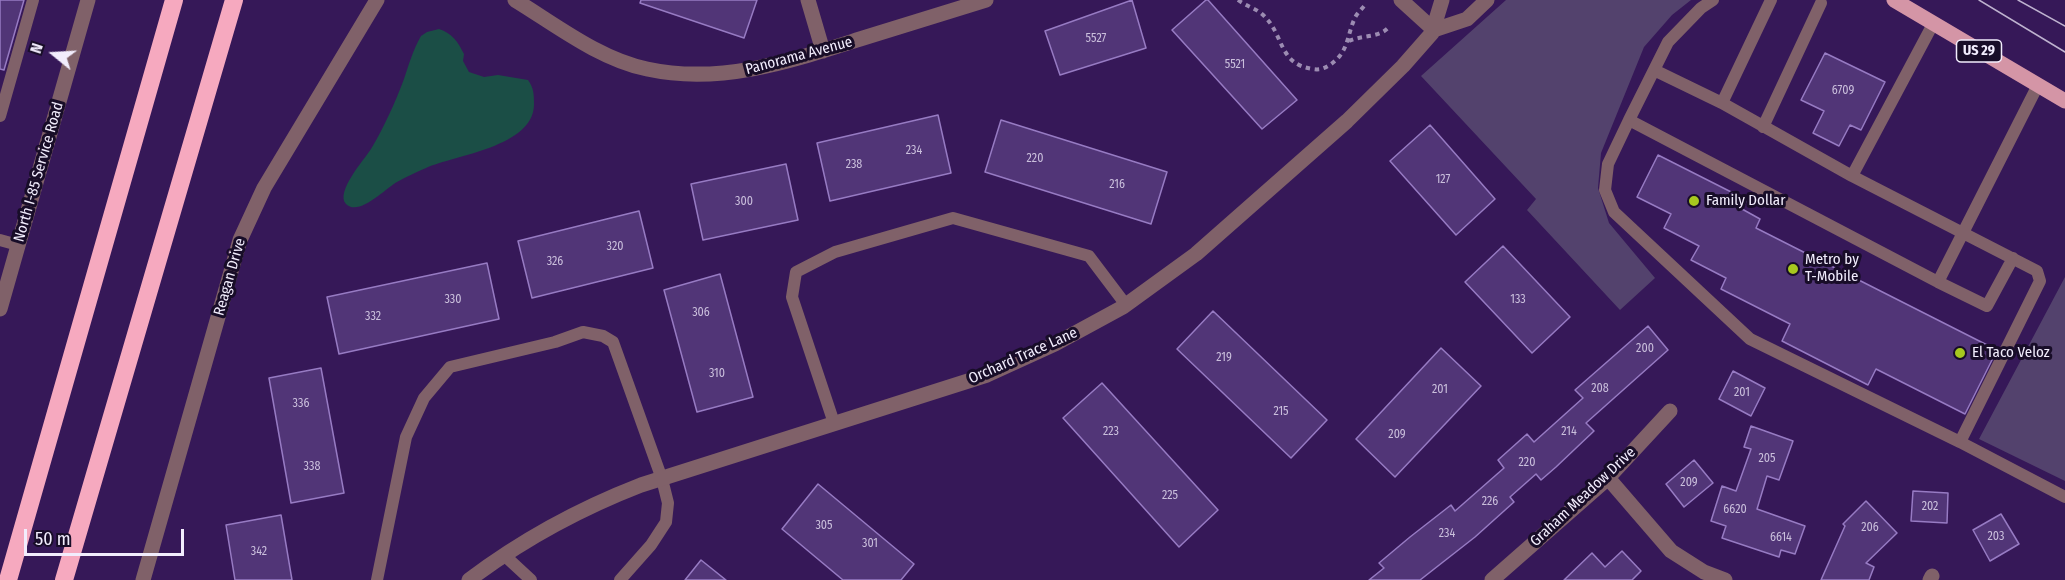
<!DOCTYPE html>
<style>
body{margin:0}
#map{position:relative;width:2065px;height:580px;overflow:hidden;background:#361858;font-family:"Fira Sans Condensed",sans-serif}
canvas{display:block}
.north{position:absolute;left:24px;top:24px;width:60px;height:60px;-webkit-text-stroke:4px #180d28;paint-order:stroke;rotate:288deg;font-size:16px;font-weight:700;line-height:24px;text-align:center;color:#f2edfd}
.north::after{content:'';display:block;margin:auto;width:21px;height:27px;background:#f2edfd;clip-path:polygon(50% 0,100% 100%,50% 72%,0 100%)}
.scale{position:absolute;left:24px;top:529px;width:160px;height:27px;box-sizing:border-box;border:3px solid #f2edfd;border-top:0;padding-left:8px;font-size:18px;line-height:21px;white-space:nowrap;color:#f2edfd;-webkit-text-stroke:4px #180d28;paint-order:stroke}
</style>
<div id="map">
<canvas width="2065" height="580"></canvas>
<div class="north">N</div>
<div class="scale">50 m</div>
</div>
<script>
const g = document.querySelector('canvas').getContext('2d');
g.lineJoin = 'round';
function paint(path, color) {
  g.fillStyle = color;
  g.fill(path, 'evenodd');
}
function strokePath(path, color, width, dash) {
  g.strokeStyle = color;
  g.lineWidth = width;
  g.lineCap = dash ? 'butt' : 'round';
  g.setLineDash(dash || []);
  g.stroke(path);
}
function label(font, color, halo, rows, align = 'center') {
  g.font = font + ' "Fira Sans Condensed",sans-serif';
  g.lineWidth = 6;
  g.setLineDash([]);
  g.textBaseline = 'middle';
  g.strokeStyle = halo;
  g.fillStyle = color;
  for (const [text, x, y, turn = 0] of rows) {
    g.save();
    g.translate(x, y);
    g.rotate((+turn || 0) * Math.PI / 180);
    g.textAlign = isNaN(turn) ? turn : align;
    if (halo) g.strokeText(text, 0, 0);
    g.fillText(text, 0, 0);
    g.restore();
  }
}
paint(new Path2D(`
 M1506 0H1691L1672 15 1644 47 1601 153 1598 188 1609 223 1655 278 1620 310 1527 210 1536 199 1421 76Z
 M2065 277V481L1979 439Z`), '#53426d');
paint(new Path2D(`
 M439 29C452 33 458 42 464 54L463 61 469 72 484 77 498 75 528 80C534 88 534 95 534 105 533 147 455 155 426 168 416 172 406 177 397 182 386 188 359 217 346 204 335 192 364 160 371 149 384 127 395 103 404 79 409 64 413 50 421 36L427 32Z`), '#1b4e46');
const building = new Path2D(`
 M0 0H24L4 70 0 69Z
 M641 0H757L744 38 640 3Z
 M1132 0 1146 48 1060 75 1045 31Z
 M1206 0H1208L1297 100 1262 129 1172 30Z
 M1825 53 1885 82 1861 130 1850 125 1839 146 1813 133 1824 111 1801 100Z
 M938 115 951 173 830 201 817 143Z
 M1001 120 1167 172 1151 224 985 172Z
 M1430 125 1495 199 1456 235 1390 161Z
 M1658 155 1747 200 1742 209 1760 219 1756 228 1997 350 1965 414 1876 369 1868 385 1782 341 1790 324 1721 289 1726 278 1691 260 1699 246 1664 228 1671 214 1637 197Z
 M786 164 798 220 703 240 691 184Z
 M639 211 653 268 532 298 518 241Z
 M1503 246 1570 317 1532 353 1465 282Z
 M487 263 499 319 339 354 327 297Z
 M720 274 753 397 697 412 664 290Z
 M1213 311 1327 420 1291 458 1177 349Z
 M1648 326 1668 350 1586 423 1594 431 1556 467 1541 480 1536 474 1510 497 1514 502 1475 537 1420 580H1369L1384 568 1379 563 1410 537 1451 505 1455 511 1504 468 1498 460 1527 434 1534 442 1583 398 1575 390Z
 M1441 348 1481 386 1395 477 1356 439Z
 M321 368 344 493 291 503 269 378Z
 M1733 371 1765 388 1751 416 1719 399Z
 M1102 383 1218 510 1179 547 1063 418Z
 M1751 426 1793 441 1779 480 1767 476 1757 509 1805 526 1795 554 1781 550 1779 557 1722 538 1726 526 1711 521 1722 486 1736 491 1751 449 1744 447Z
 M1694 460 1713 483 1684 507 1666 484Z
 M818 484 914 564 901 580H843L782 529Z
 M1913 491 1948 493 1947 523 1911 521Z
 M1866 501 1897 533 1866 563 1874 567 1869 580H1821L1845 526 1843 524Z
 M2001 514 2019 544 1990 561 1973 530Z
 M281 515 292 580H235L226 525Z
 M1622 551 1641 571 1632 580H1564L1592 553 1605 567Z
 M701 560 726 580H685Z`);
paint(building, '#513577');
strokePath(building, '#977bc3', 1.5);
strokePath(new Path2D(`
 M1238 0C1246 6 1255 8 1262 14 1285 34 1277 64 1313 69 1323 71 1331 65 1338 58 1348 47 1348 34 1354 20 1356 14 1361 10 1365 5
 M1349 41C1362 35 1378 38 1388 28`), '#9c8cb2', 4, [4.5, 4.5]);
strokePath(new Path2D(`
 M1713 0 1701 8 1668 42 1629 120 1938 282 2038 85
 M1933 24 1852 176 2037 271 2040 281 1960 442 2065 497
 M1654 70 1722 103 1771 0
 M1722 103 1852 176
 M0 116 33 0
 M1629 120 1608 164 1605 190 1614 212 1750 339 1960 442
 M1763 127 1821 3
 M0 240 18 245
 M1938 282 1987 306 2013 258
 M834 423 792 297 796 272 835 252 953 218 1089 256 1126 305
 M504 555 531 580
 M377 580 406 437 424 398 450 367 555 342 583 332 603 336 613 342 662 479 668 503 666 522 651 545 620 580`), '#806169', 12);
strokePath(new Path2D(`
 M515 0C556 25 599 59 647 69 721 85 791 61 860 39 902 26 944 13 986 0
 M808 0 823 51
 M1401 0 1434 30
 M1434 30 1467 19 1487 0
 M0 309 88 0
 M1608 478 1671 551 1704 572 1725 580
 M469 580C522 540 579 509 641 485L987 375 1055 344 1123 307 1196 254 1347 121 1403 66 1432 33 1442 0
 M1492 580 1608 478 1670 411
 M1930 580 1932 576`), '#806169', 15);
strokePath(new Path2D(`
 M143 580 240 240 264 188 377 0`), '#806169', 15);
strokePath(new Path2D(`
 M1894 0 2065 101`), '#d495a6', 15);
strokePath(new Path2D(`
 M8 580 174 0
 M64 580 234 0`), '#f6a9bf', 18);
strokePath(new Path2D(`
 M1979 0 2065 52
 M2018 0 2065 26`), '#beb2cf', 1.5);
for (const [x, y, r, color] of [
 [1694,201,6,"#a7c81f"],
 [1793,269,6,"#a7c81f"],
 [1960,353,6,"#a7c81f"]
]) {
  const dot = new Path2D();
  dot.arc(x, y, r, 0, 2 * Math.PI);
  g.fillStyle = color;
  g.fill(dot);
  strokePath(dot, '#180d28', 2);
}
label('12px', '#cabfdc', null, [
 ["5527",1096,39],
 ["5521",1235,65],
 ["6709",1843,91],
 ["234",914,151],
 ["220",1035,159],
 ["238",854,165],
 ["127",1443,180],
 ["216",1117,185],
 ["300",744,202],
 ["320",615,247],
 ["326",555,262],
 ["330",453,300],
 ["133",1518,300],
 ["306",701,313],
 ["332",373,317],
 ["200",1645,349],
 ["219",1224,358],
 ["310",717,374],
 ["208",1600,389],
 ["201",1440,390],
 ["201",1742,393],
 ["336",301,404],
 ["215",1281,412],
 ["223",1111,432],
 ["214",1569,432],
 ["209",1397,435],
 ["205",1767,459],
 ["220",1527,463],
 ["338",312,467],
 ["209",1689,483],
 ["225",1170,496],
 ["226",1490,502],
 ["202",1930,507],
 ["6620",1735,510],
 ["305",824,526],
 ["206",1870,528],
 ["234",1447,534],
 ["203",1996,537],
 ["6614",1781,538],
 ["301",870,544],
 ["342",259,552]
]);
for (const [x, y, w] of [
 [1979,51,45]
]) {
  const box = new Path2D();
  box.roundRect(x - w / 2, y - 11, w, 22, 4.5);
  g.fillStyle = '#180d28';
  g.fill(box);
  strokePath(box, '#f2edfd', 1.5);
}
label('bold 14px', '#f2edfd', null, [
 ["US 29",1979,51]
]);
label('15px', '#f2edfd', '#180d28', [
 ["Panorama Avenue",799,56,-15],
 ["North I-85 Service Road",39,172,-74],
 ["Reagan Drive",230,277,-74],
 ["Orchard Trace Lane",1023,356,-24],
 ["Graham Meadow Drive",1583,497,-43]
]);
label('15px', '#f2edfd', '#180d28', [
 ["Family Dollar",1706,201],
 ["Metro by",1805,260],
 ["T-Mobile",1805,277],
 ["El Taco Veloz",1972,353]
], 'left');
</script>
